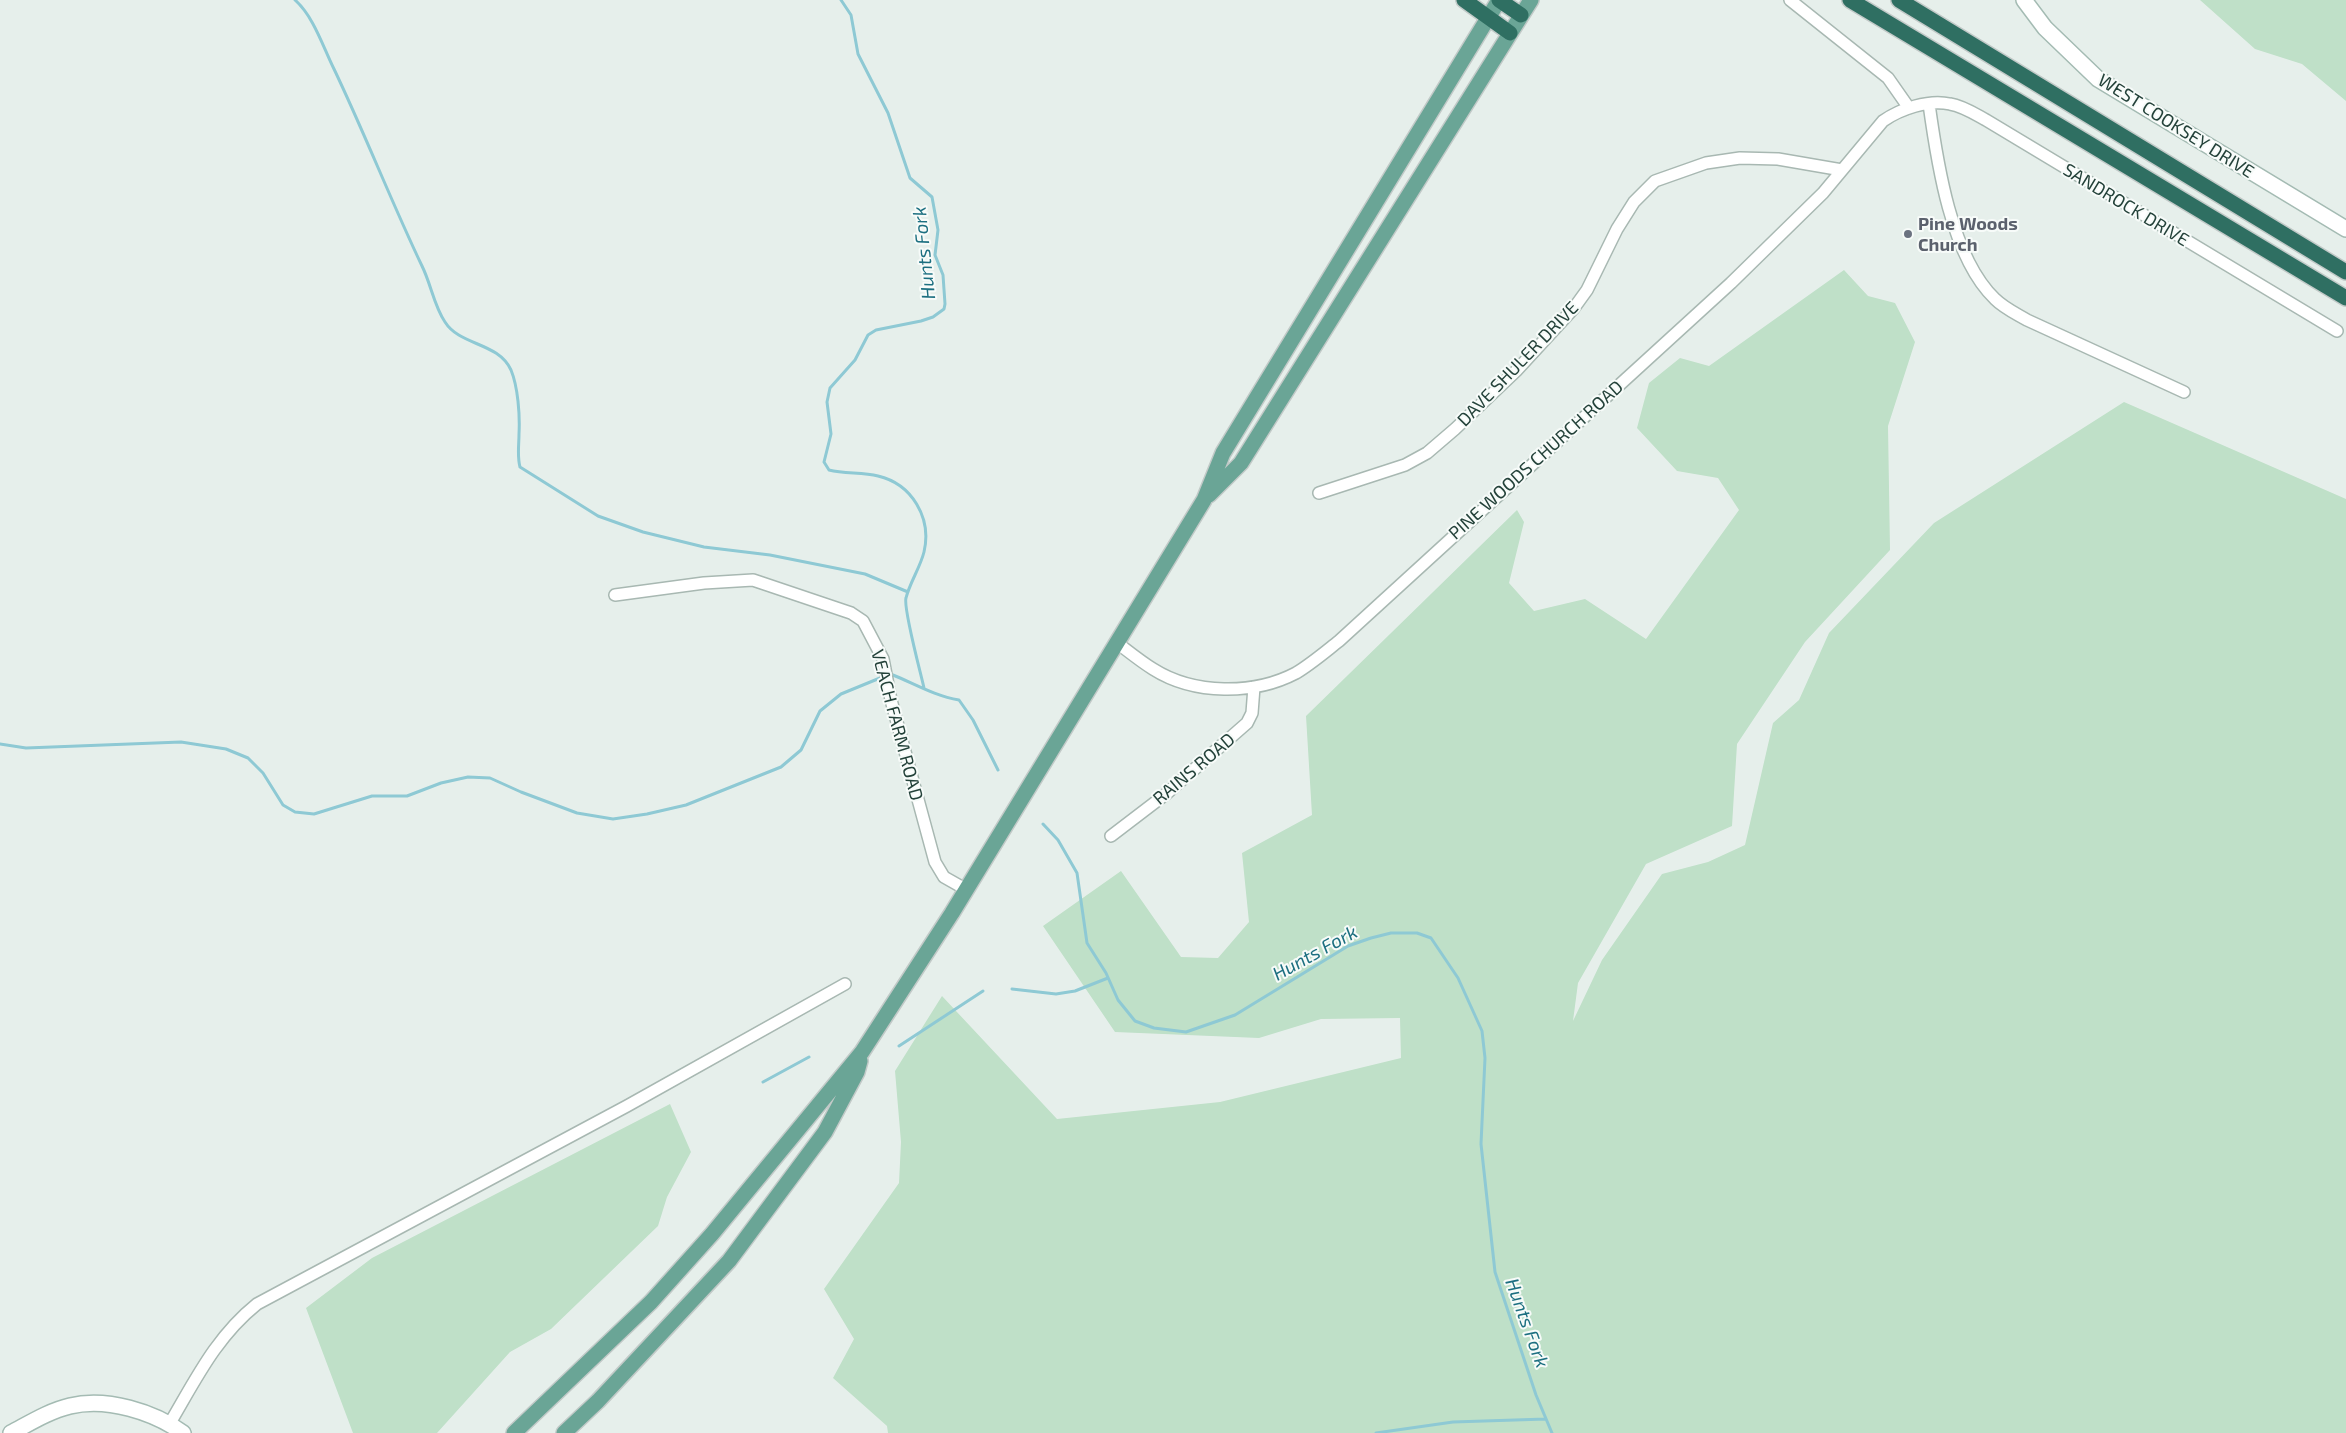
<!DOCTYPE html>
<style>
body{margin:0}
canvas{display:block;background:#e6efeb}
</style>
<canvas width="2346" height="1433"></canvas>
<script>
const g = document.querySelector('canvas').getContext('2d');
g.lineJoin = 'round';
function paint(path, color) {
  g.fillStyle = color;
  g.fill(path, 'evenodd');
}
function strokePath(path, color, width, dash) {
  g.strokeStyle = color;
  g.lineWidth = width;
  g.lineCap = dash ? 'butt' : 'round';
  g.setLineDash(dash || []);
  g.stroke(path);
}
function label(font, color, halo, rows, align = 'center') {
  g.font = font + ' "Exo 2",sans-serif';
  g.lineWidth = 4;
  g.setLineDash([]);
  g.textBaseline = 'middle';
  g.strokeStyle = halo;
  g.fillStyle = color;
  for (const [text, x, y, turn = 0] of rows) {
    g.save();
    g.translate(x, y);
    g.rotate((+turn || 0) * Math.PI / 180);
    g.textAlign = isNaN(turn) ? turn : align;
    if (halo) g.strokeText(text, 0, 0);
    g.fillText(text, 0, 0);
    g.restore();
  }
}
paint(new Path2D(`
 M2200 0H2346V101L2302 64 2255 49Z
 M1844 270 1868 296 1895 303 1915 342 1888 426 1890 550 1805 642 1737 744 1732 826 1646 864 1578 983 1573 1021 1602 960 1662 874 1708 862 1745 845 1773 723 1799 700 1829 633 1934 523 2124 402 2346 499V1433H888L887 1426 833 1378 854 1339 824 1289 899 1183 901 1142 895 1071 942 996 1057 1119 1220 1102 1401 1058 1400 1018 1321 1019 1259 1038 1115 1032 1043 926 1121 871 1181 957 1218 958 1249 922 1242 853 1312 815 1306 716 1517 510 1524 522 1509 583 1534 611 1585 599 1646 639 1739 510 1718 478 1677 471 1637 428 1649 383 1680 358 1709 366Z
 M670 1104 691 1152 667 1197 658 1226 551 1329 510 1352 437 1433H353L306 1308 372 1258Z`), '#bfe0c8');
strokePath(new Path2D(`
 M295 0C314 17 323 47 334 69 365 134 391 201 422 266 431 284 434 306 445 322 460 346 498 342 511 370 518 387 520 415 519 434 519 446 517 456 520 467L598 516 643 532 704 547 770 555 865 574 908 592
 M841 0 851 15 858 54 888 113 910 178 932 197 938 230 935 255 943 275 945 304 944 309 933 317 921 321 876 330 868 335 855 360 830 388 827 402 831 434 824 462 829 470C845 474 862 472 878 476 912 484 932 518 924 552 920 568 910 582 906 598 903 608 921 674 924 688
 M893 675C915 684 935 696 959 700L973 720 998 770
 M0 744 26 748 181 742 226 749 248 758 263 773 283 805 295 812 314 814 372 796H407L441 783 468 777 490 778 521 792 577 813 613 819 647 814 686 805 781 767 801 750 820 711 841 694 880 678
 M1043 824 1058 840 1077 873 1087 943 1106 973 1118 1000 1135 1021 1154 1028 1186 1032 1235 1015 1348 946 1371 938 1391 933H1417L1431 938 1458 978 1482 1031 1485 1058 1481 1144 1495 1272 1536 1395 1552 1433
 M1012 989 1056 994 1075 991 1108 978
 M899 1046 983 991
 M763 1082 809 1057
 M1376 1433 1453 1422 1546 1419`), '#8ec9d4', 3);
const street = new Path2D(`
 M1790 0 1888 78 1909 108
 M1929 104C1937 162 1951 257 1995 299 2004 308 2015 313 2027 320L2184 392
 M1319 493 1405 465 1427 453 1455 429 1516 371 1574 308 1587 290 1617 229 1634 202 1655 181 1706 163 1740 158 1778 159 1842 170
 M615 595 704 583 753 580 851 613 863 621 883 659 891 700 935 862 944 877 967 890
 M1116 642C1128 651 1140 661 1153 669 1194 695 1254 695 1296 673 1311 664 1325 652 1339 641L1731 283 1823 193 1883 121C1900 109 1929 99 1950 104 1963 106 1975 114 1986 120L2337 331
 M1111 836 1166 794 1247 723 1252 713 1254 687
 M170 1423C196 1379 216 1337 257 1304L627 1106 845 984`);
const secondary = new Path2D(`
 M2024 0 2045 28 2098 79 2346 229
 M11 1433C30 1423 49 1411 70 1406 107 1397 154 1412 183 1433`);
const primary = new Path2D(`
 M1209 495 1241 463 1531 0
 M514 1433 651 1302 712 1234 862 1052 952 913 1204 500 1223 453 1499 0
 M564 1433 598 1401 729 1261 825 1132 857 1072 860 1061`);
const highway = new Path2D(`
 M1464 0 1510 33
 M1499 0 1521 15
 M1850 0 2346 298
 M1899 0 2346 272`);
strokePath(street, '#a8b8b2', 14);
strokePath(secondary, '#a4bbb3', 18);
strokePath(primary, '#c2cac8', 18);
strokePath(highway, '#c2cac8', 18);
strokePath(street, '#fff', 11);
strokePath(secondary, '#fff', 15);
strokePath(primary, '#6aa596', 15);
strokePath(highway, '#2f6f62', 15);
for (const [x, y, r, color] of [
 [1908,234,5,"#6b7280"]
]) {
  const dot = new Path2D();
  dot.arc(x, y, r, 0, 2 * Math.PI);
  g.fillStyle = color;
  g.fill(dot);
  strokePath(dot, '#f7fbf9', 2);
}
label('18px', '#24423a', '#f7fbf9', [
 ["WEST COOKSEY DRIVE",2176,126,32],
 ["SANDROCK DRIVE",2126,205,31],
 ["DAVE SHULER DRIVE",1518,364,-46],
 ["PINE WOODS CHURCH ROAD",1536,460,-42],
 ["VEACH FARM ROAD",897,725,75],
 ["RAINS ROAD",1194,769,-40]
]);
label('bold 18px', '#5b616d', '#f7fbf9', [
 ["Pine Woods",1918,224],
 ["Church",1918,245]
], 'left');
label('italic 19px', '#1c6f80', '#f7fbf9', [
 ["Hunts Fork",924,253,-96],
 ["Hunts Fork",1315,953,-29],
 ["Hunts Fork",1527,1323,70]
]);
</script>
